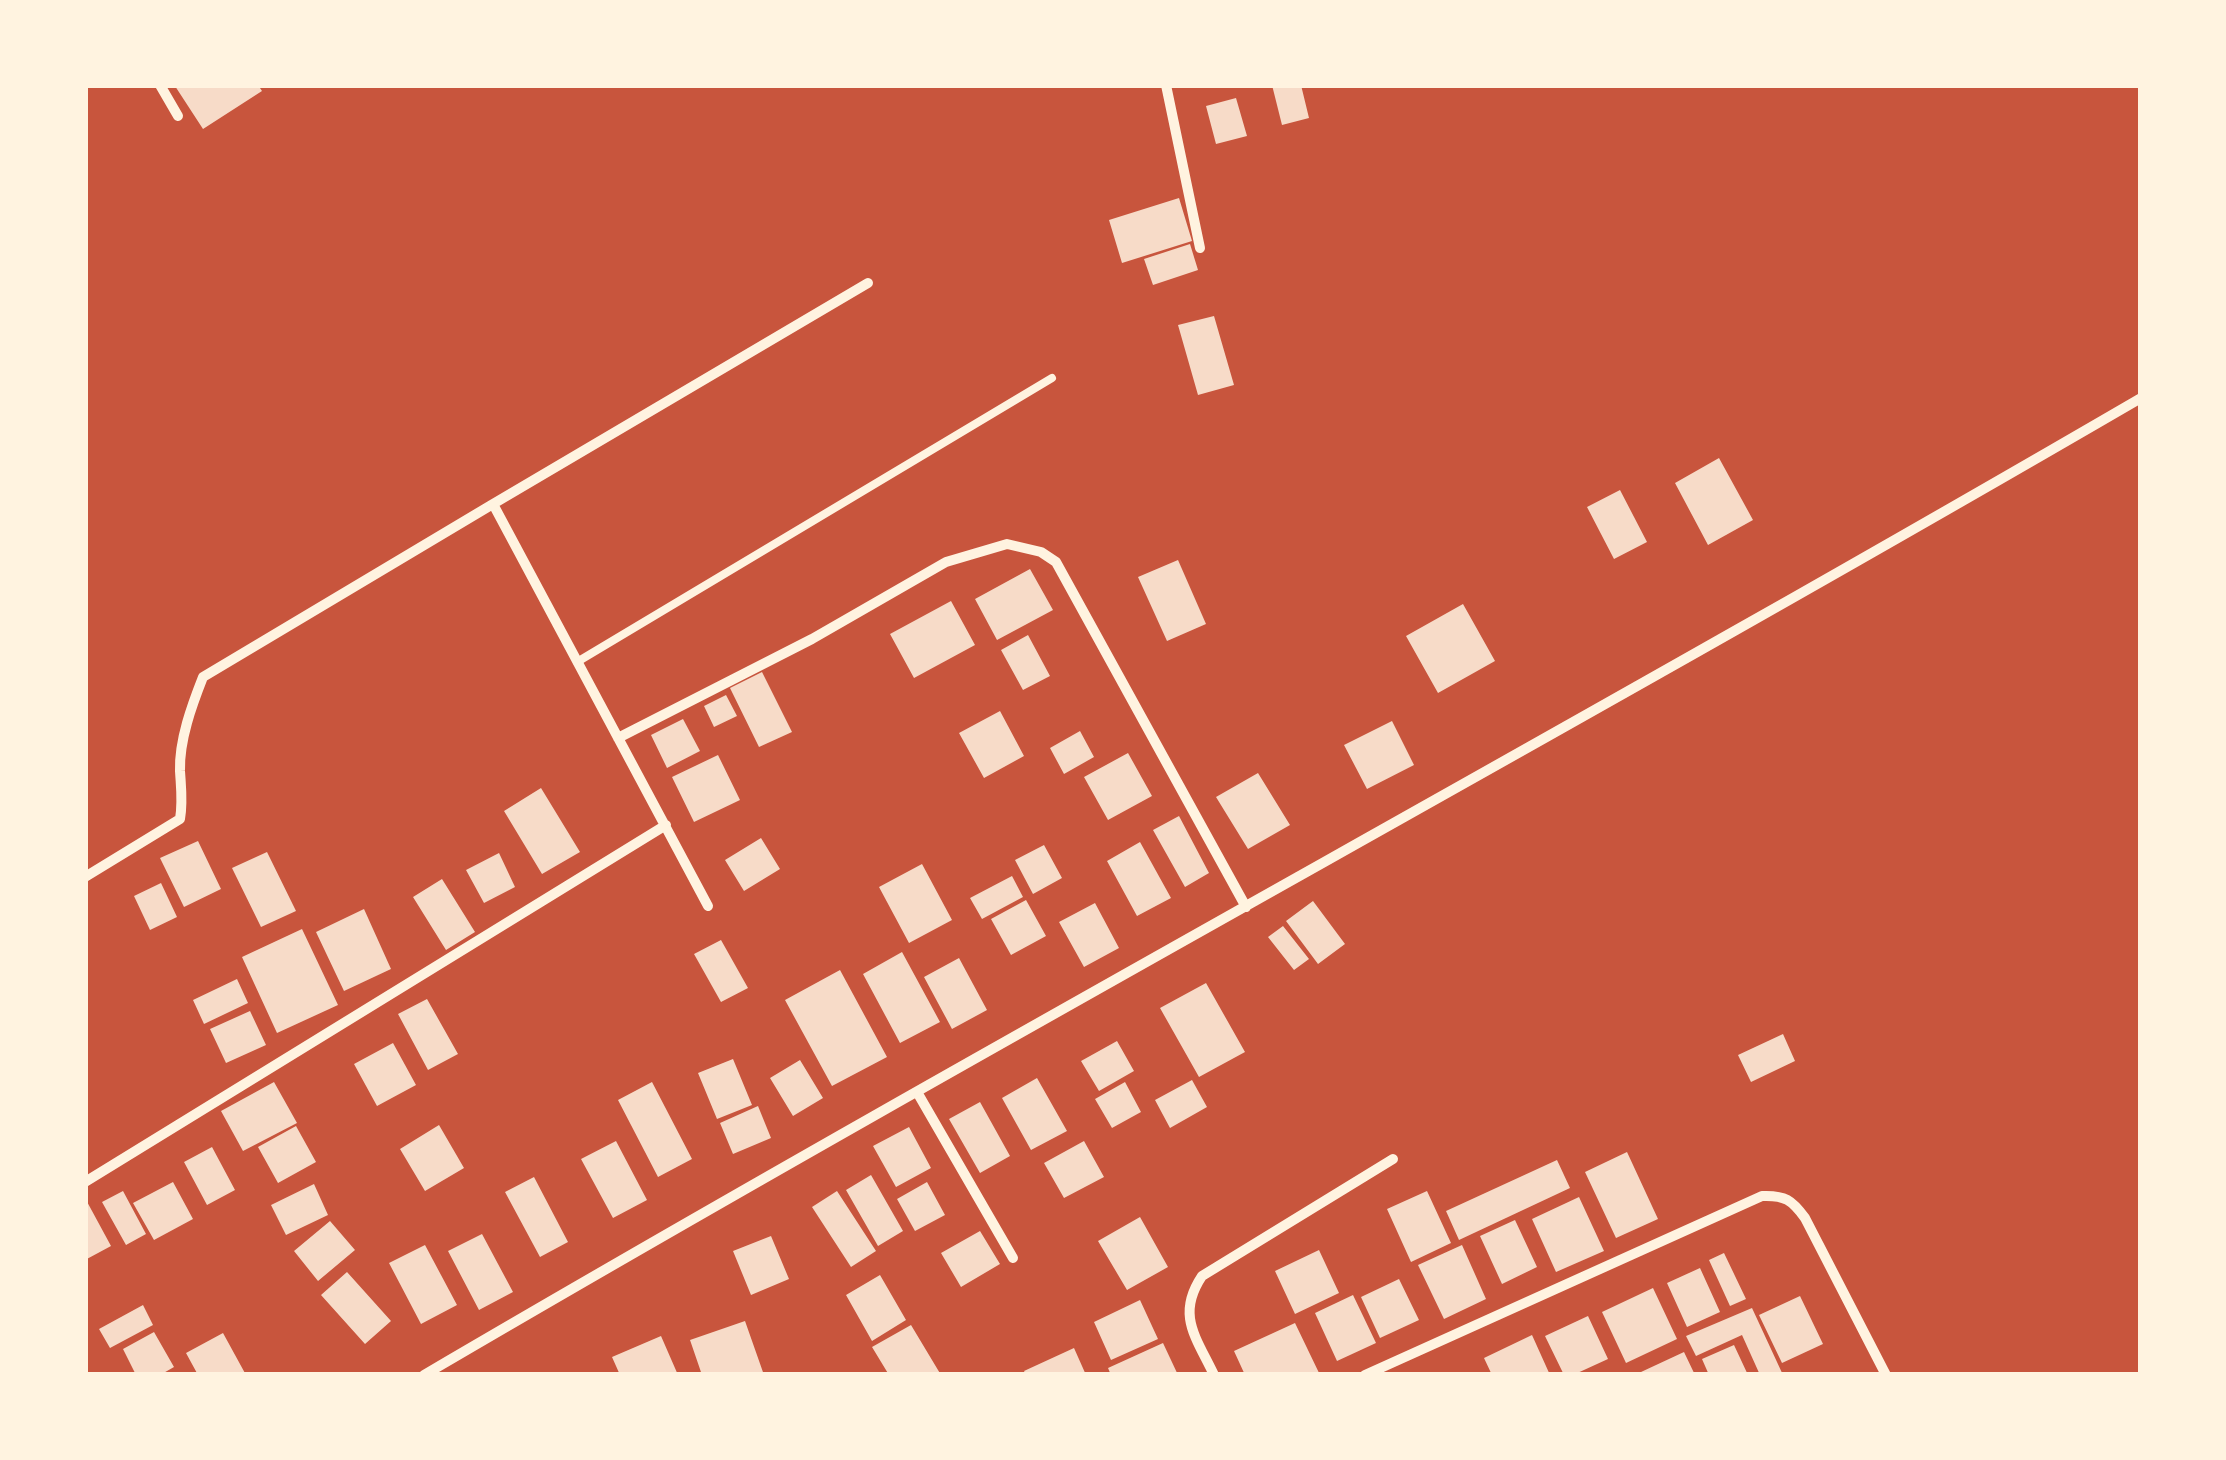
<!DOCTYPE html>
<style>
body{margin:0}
#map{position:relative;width:2226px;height:1460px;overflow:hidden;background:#c8553d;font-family:"Crimson Pro",serif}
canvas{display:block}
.frame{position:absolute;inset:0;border:88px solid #fff3e0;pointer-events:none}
</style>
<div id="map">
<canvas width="2226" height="1460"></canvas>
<div class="frame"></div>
</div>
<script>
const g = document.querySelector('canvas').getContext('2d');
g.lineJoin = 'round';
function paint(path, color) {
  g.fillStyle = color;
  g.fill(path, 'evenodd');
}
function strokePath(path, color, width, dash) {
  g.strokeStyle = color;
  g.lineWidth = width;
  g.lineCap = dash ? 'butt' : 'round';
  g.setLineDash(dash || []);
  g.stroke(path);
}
paint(new Path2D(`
 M178 85H258L262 91 203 129 175 86Z
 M1272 85H1301L1309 118 1282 125Z
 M1236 98 1247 136 1216 144 1206 106Z
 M1179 198 1192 241 1122 263 1109 220Z
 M1190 244 1198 270 1153 285 1144 259Z
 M1214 316 1234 385 1198 395 1178 325Z
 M1719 458 1753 520 1708 545 1675 483Z
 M1620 490 1647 542 1614 559 1587 507Z
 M1178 560 1206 624 1167 641 1138 577Z
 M1030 569 1053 610 997 640 975 599Z
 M951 601 975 645 914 678 890 634Z
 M1463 604 1495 661 1438 693 1406 636Z
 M1028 635 1050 676 1023 690 1001 650Z
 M762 672 792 732 759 747 730 688Z
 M726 695 737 716 714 727 704 706Z
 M1000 711 1024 756 984 778 959 733Z
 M683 719 700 751 667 768 651 735Z
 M1392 721 1414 765 1367 789 1344 745Z
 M1080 731 1094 757 1064 774 1050 748Z
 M1128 753 1152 796 1108 820 1084 777Z
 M718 755 740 800 694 822 672 777Z
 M1258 773 1290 825 1248 849 1216 797Z
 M541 788 580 852 542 874 504 811Z
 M1179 816 1209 873 1185 887 1153 830Z
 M761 838 780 869 744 891 725 860Z
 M198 841 221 889 184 907 160 858Z
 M1140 842 1171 898 1137 916 1107 861Z
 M1044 845 1062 878 1033 894 1015 860Z
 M267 852 296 911 261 927 232 868Z
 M499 853 515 887 484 903 466 870Z
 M922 864 952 920 909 943 879 887Z
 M1012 876 1023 897 982 919 970 898Z
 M442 879 475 932 446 950 413 897Z
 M161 883 177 917 150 930 134 896Z
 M1026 900 1046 936 1011 955 991 919Z
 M1313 901 1345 944 1318 964 1286 921Z
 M1095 903 1119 948 1084 967 1059 922Z
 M364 909 391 969 344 991 316 932Z
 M1283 926 1309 959 1294 970 1268 937Z
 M302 929 338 1005 277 1033 242 957Z
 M721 940 748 988 721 1002 694 954Z
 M902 952 940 1022 900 1043 863 974Z
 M959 958 987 1010 952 1029 924 977Z
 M840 970 887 1057 832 1086 785 1000Z
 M237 979 248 1003 204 1024 193 1000Z
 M1206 983 1245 1052 1199 1077 1160 1008Z
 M427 999 458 1054 428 1070 398 1014Z
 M250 1011 266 1045 226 1063 210 1029Z
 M1783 1034 1795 1061 1751 1082 1738 1055Z
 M1117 1041 1134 1071 1099 1091 1081 1061Z
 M393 1043 416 1085 377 1106 354 1064Z
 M733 1059 752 1105 717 1119 698 1073Z
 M800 1060 823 1098 793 1116 770 1078Z
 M1037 1078 1067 1131 1031 1150 1002 1098Z
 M1192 1080 1207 1107 1170 1128 1155 1100Z
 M274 1082 297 1123 243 1151 221 1111Z
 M652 1082 692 1159 658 1177 618 1100Z
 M1125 1082 1141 1112 1112 1128 1095 1099Z
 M980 1102 1010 1156 980 1173 949 1119Z
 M758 1106 771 1138 733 1154 720 1123Z
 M439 1125 464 1168 425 1191 400 1149Z
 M296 1126 316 1162 278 1183 258 1147Z
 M909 1127 931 1168 896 1187 873 1146Z
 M616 1141 647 1200 613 1218 581 1159Z
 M1084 1141 1104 1177 1064 1198 1044 1163Z
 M212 1147 235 1190 207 1205 184 1162Z
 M1627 1152 1658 1219 1616 1238 1585 1172Z
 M1557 1160 1570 1188 1459 1240 1446 1211Z
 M871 1175 903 1231 878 1246 846 1190Z
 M534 1177 568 1242 540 1257 505 1192Z
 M173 1182 193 1219 154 1240 133 1203Z
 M927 1182 945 1215 915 1231 897 1199Z
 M314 1184 328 1215 286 1235 271 1205Z
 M123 1191 146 1234 126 1245 102 1202Z
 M837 1191 876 1251 851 1267 812 1207Z
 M1427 1191 1451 1243 1411 1262 1387 1209Z
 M1579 1197 1604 1251 1556 1272 1532 1219Z
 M85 1198 111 1246 85 1260Z
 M1140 1217 1168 1267 1127 1290 1098 1241Z
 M1515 1220 1537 1267 1502 1284 1480 1236Z
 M330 1221 355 1250 318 1281 294 1251Z
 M980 1231 1000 1264 961 1287 941 1253Z
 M482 1234 513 1292 479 1310 448 1251Z
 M771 1236 789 1279 751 1295 733 1251Z
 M425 1245 457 1305 421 1324 389 1263Z
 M1462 1245 1486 1299 1444 1319 1418 1265Z
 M1319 1250 1339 1293 1295 1314 1275 1271Z
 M1724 1253 1746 1299 1730 1306 1709 1260Z
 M1700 1268 1720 1312 1687 1327 1667 1283Z
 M347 1272 391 1321 365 1344 321 1295Z
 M880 1275 906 1320 872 1341 846 1295Z
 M1399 1279 1419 1320 1380 1338 1361 1297Z
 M1653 1288 1677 1339 1626 1363 1602 1312Z
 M1353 1295 1376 1343 1337 1361 1315 1313Z
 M1800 1296 1823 1344 1782 1363 1759 1315Z
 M1140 1300 1158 1339 1111 1360 1094 1322Z
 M143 1305 153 1325 110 1348 99 1329Z
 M1752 1308 1783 1375H1760L1742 1335 1696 1356 1686 1336Z
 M1588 1316 1608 1359 1573 1375H1564L1545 1336Z
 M745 1321 764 1375H702L690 1340Z
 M1295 1323 1320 1375H1245L1234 1351Z
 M911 1325 941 1375H889L872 1347Z
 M154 1332 174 1367 160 1375H136L123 1349Z
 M223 1333 246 1375H198L186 1353Z
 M1532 1335 1550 1375H1492L1484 1358Z
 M661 1336 678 1375H620L612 1357Z
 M1163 1343 1178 1375H1111L1108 1368Z
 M1734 1345 1748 1375H1709L1702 1359Z
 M1074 1348 1086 1375H1026L1024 1371Z
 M1684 1352 1695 1375H1643L1641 1372Z`), '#f7dbc8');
strokePath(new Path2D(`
 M577 662 1052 378`), '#fff3e0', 8);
strokePath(new Path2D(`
 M160 85 178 116
 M1166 85 1200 248
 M618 738 812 639 946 562 1007 544 1041 552 1056 562 1246 907
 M85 877 180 819C183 802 181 788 180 771 179 740 192 705 203 677L493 504
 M708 906 493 504 868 283
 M917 1092 1013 1258
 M85 1182 666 825
 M424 1375C992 1042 1572 729 2141 398
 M1214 1375C1196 1337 1176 1315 1202 1276L1393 1159
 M1365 1375 1762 1196C1785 1195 1792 1200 1805 1218L1886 1375`), '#fff3e0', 10);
</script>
